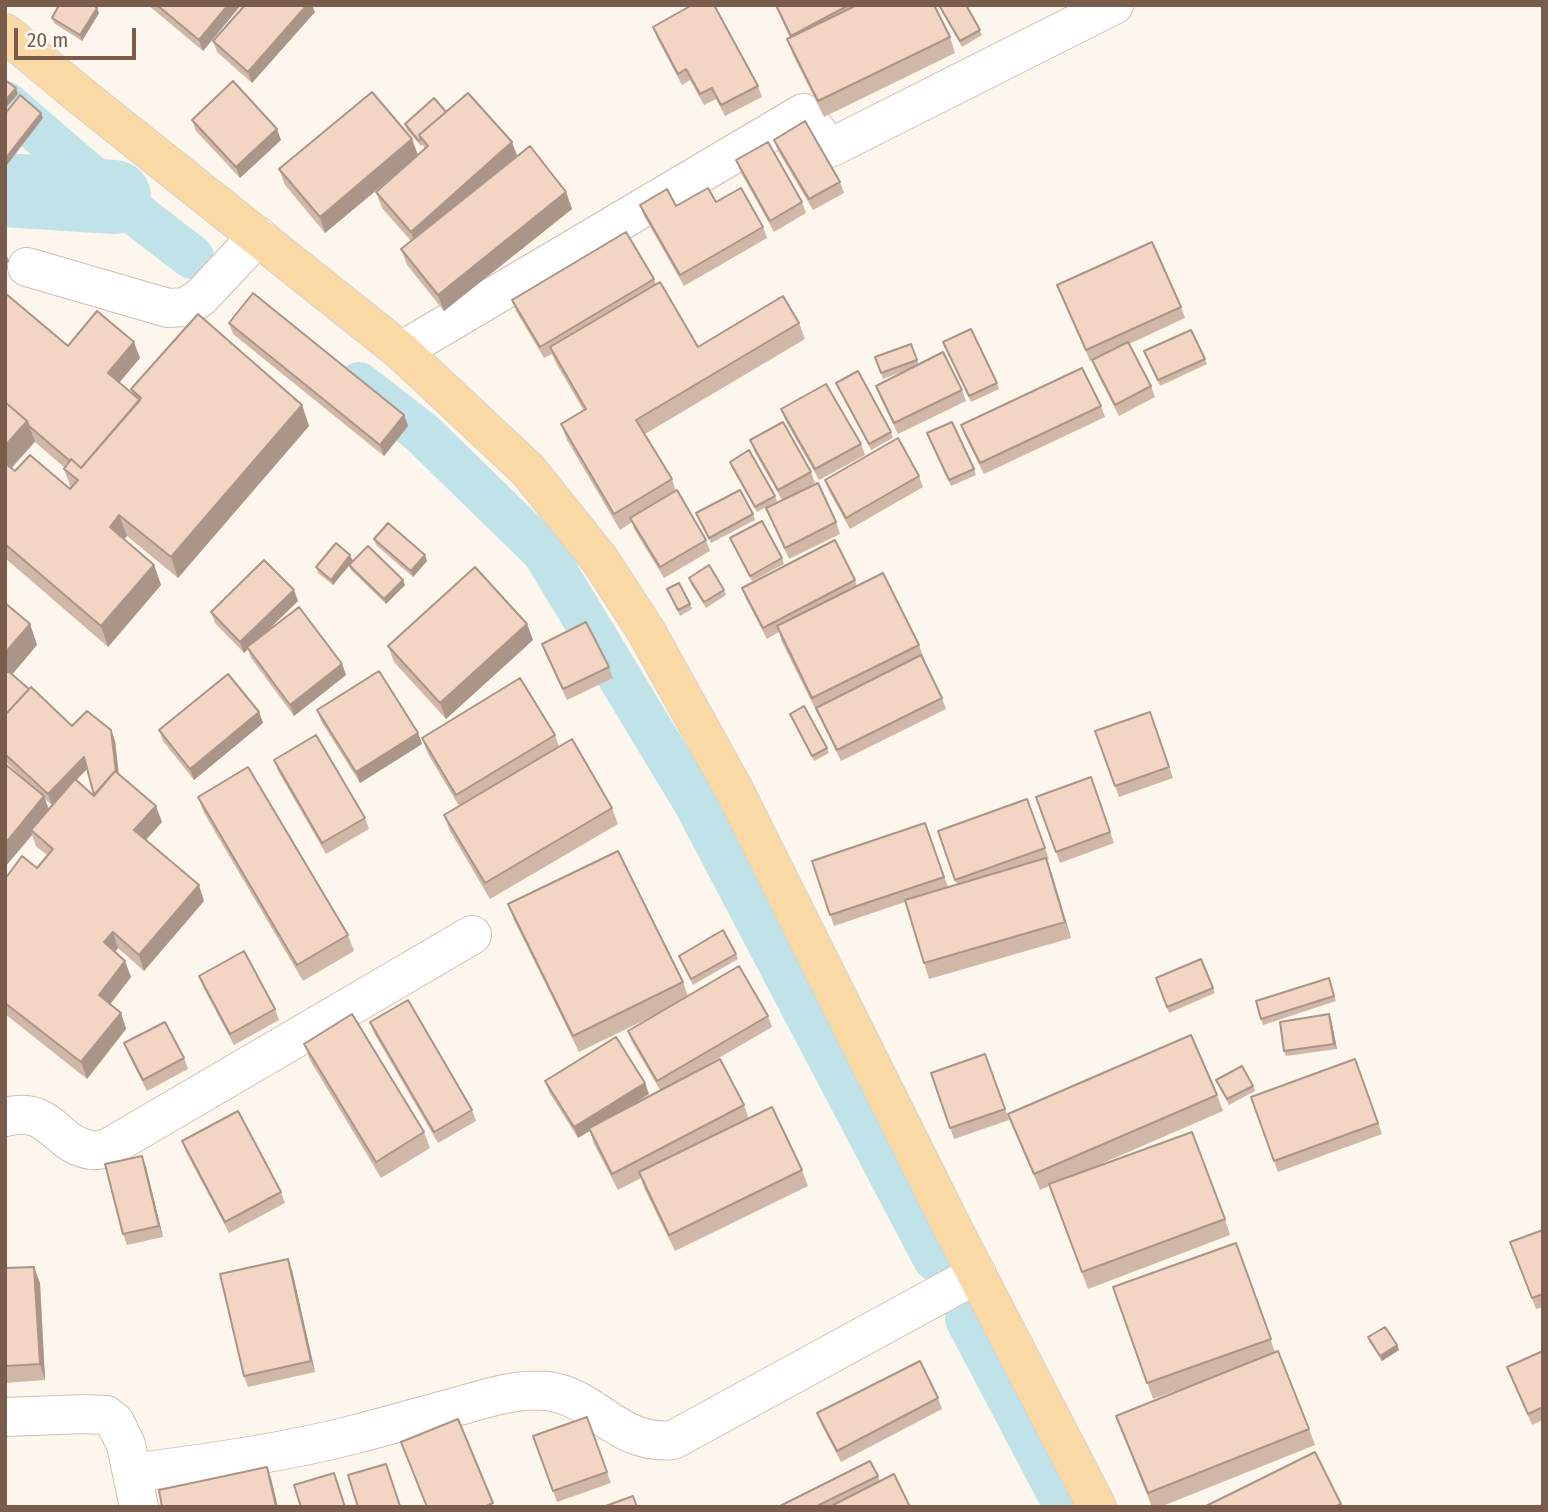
<!DOCTYPE html>
<style>
body{margin:0}
#map{position:relative;width:1548px;height:1512px;overflow:hidden;background:#fdf6ec;font-family:"Fira Sans Condensed",sans-serif}
canvas{display:block}
.frame{position:absolute;inset:0;border:7px solid #7a5c4d;pointer-events:none}
.scale{position:absolute;left:14px;top:28px;width:122px;height:32px;box-sizing:border-box;border:4px solid #7a5c4d;border-top:0;padding-left:9px;font-size:21px;line-height:24px;white-space:nowrap;color:#7a5c4d;-webkit-text-stroke:5px #fffaf3;paint-order:stroke}
</style>
<div id="map">
<canvas width="1548" height="1512"></canvas>
<div class="frame"></div>
<div class="scale">20 m</div>
</div>
<script>
const g = document.querySelector('canvas').getContext('2d');
g.lineJoin = 'round';
function strokePath(path, color, width, dash) {
  g.strokeStyle = color;
  g.lineWidth = width;
  g.lineCap = dash ? 'butt' : 'round';
  g.setLineDash(dash || []);
  g.stroke(path);
}
function paint(path, color) {
  g.fillStyle = color;
  g.fill(path, 'evenodd');
}
strokePath(new Path2D(`
 M5 103 114 197 192 257
 M359 384 422 433 544 552 696 804 935 1259
 M967 1319 1066 1507`), '#bfe3e8', 44);
strokePath(new Path2D(`
 M5 190 114 197`), '#bfe3e8', 74);
const minor = new Path2D(`
 M27 267 168 308 186 307 201 297 258 236
 M401 351 803 113 830 148 1114 5
 M5 1117C52 1105 55 1145 91 1150 96 1151 103 1149 108 1148L472 935
 M5 1417 85 1414 106 1415 115 1422 126 1445 139 1507
 M132 1473C207 1463 283 1453 356 1434 391 1425 425 1415 459 1406 487 1398 518 1388 547 1391 596 1397 618 1446 673 1440L977 1274`);
const major = new Path2D(`
 M5 33 81 96 401 351 528 470 600 560 646 631 733 788 953 1229 1097 1507`);
strokePath(minor, '#d1beb0', 40);
strokePath(major, '#dad1cd', 40);
strokePath(minor, '#fff', 38);
strokePath(major, '#fbd9a5', 38);
paint(new Path2D(`
 M148 5H241L203 51Z
 M775 5H934L950 37 955 53 824 117 793 55 787 39 790 38Z
 M938 5H966L982 35 962 47Z
 M97 8 99 13 82 41 54 23 52 18Z
 M315 12 252 83 217 52 213 41Z
 M653 27 758 86 762 97 725 116 716 99 704 105 690 80 682 85 657 38Z
 M446 112 517 156 566 192 572 209 444 311 407 265 401 249 411 241 382 208 376 192 411 162 325 233 285 185 279 169 418 155 425 150 423 145 421 146 407 130 405 124Z
 M192 120 281 140 240 178 196 131Z
 M774 140 840 182 844 193 813 210 778 151Z
 M736 160 802 202 806 213 774 232 740 171Z
 M716 202 763 227 767 238 684 286 644 216 640 205 676 206Z
 M654 279 656 284 698 347 799 323 805 339 645 434 672 479 676 491 706 540 710 551 664 578 634 529 632 522 620 530 567 440 561 424 584 411 556 363 552 354 544 358 516 311 512 300Z
 M1057 285 1181 307 1185 318 1129 344 1151 386 1155 397 1119 416 1096 371 1092 360 1090 361Z
 M5 293 68 346 140 358 119 382 133 394 131 389 302 405 309 426 178 578 127 536 124 539 154 565 161 585 108 647 5 558ZM35 442 65 468 64 469 71 489 15 471 12 468Z
 M229 323 404 415 408 426 384 456 233 334Z
 M943 342 997 383 999 389 971 402Z
 M911 344 919 365 962 390 966 401 898 434 880 397 876 386 912 368 883 379 875 357Z
 M1144 351 1205 359 1207 364 1160 386Z
 M836 383 891 432 893 438 871 450Z
 M1101 406 1105 417 984 474 965 436 961 425Z
 M781 409 861 444 865 455 819 480 785 420Z
 M929 439 974 469 976 475 951 486Z
 M750 440 811 472 815 483 793 495 836 522 840 534 789 559 766 508 782 500 754 451Z
 M730 462 775 496 777 501 757 512 732 468Z
 M919 476 923 487 850 529 829 491 825 480Z
 M696 513 753 514 755 520 711 543Z
 M730 538 782 558 784 564 752 581Z
 M374 539 427 561 413 577 376 545Z
 M353 561 405 585 386 604 351 570 349 565 333 585 318 573 316 567Z
 M689 578 724 590 726 595 706 608 691 584Z
 M855 580 857 586 919 645 925 661H924L942 698 946 709 841 761 782 642 779 632 767 639 746 599 742 588Z
 M667 589 690 604 692 609 680 616Z
 M294 590 298 601 263 635 342 664 346 675 294 716 251 658 248 649 244 653 215 623 211 612Z
 M5 603 30 624 37 645 12 674 72 726 111 730 115 741 119 774 162 822 146 840 204 901 144 971 118 948 115 952 131 977 110 1004 121 1013 126 1029 87 1079 5 1014V879L37 868 48 856 36 846 32 835 5 867 31 786 5 761ZM87 768 94 796 76 780ZM45 799 52 805 49 809Z
 M527 624 533 640 446 719 394 662 388 646Z
 M542 644 609 667 613 678 567 700 546 655Z
 M317 710 418 733 422 744 360 783 321 721Z
 M259 712 263 723 194 780 163 741 159 730Z
 M1150 712 1173 778 1119 797 1095 731Z
 M790 714 827 748 829 753 814 761Z
 M555 735 559 747 612 808 618 824 490 899 450 831 444 815 459 806 428 754 422 738Z
 M274 760 365 818 369 829 326 854 278 771Z
 M1091 777 1114 843 1060 863 1036 797Z
 M198 797 348 935 354 951 303 981 204 813Z
 M1027 799 1049 859 1046 860 1071 938 929 979 905 902 834 926 812 861 925 823 948 887 957 884 938 831Z
 M508 904 683 982 688 996 768 1016 772 1027 691 1074 744 1105 749 1119 802 1170 808 1186 675 1251 644 1188 641 1178 618 1190 594 1144 590 1131 578 1138 549 1092 545 1081 645 1083 649 1094 632 1105 660 1090 632 1042 628 1031 661 1012 579 1052 514 920Z
 M736 954 738 959 693 985 679 956Z
 M1201 959 1215 993 1169 1013 1156 978Z
 M199 976 275 1009 279 1020 234 1045 203 987Z
 M1329 978 1336 1001 1263 1025 1256 1001Z
 M1329 1014 1331 1019 1337 1049 1286 1056 1284 1051Z
 M370 1022 472 1110 476 1121 438 1143 374 1033Z
 M124 1043 184 1058 188 1069 147 1091 128 1054Z
 M304 1044 424 1132 430 1148 381 1178 310 1060Z
 M985 1054 1009 1120 954 1139 931 1073Z
 M1355 1059 1382 1134 1278 1172 1251 1097Z
 M1216 1080 1253 1086 1255 1091 1229 1105Z
 M1217 1095 1223 1111 1073 1176 1225 1219 1230 1235 1088 1289 1049 1186 1040 1190 1008 1114Z
 M182 1141 281 1192 285 1203 229 1233 186 1152Z
 M146 1167 163 1237 127 1245 123 1234Z
 M1543 1230V1307L1536 1309 1510 1242Z
 M1236 1243 1275 1352 1309 1429 1315 1445 1160 1507H1152L1116 1416 1211 1378 1153 1399 1113 1287Z
 M5 1268 40 1283 45 1380 5 1383Z
 M292 1270 315 1372 248 1387 244 1376Z
 M1368 1337 1397 1345 1399 1350 1382 1361 1370 1343Z
 M1543 1351V1420L1532 1425 1507 1367Z
 M938 1398 942 1409 841 1462 821 1424 817 1413Z
 M587 1417 611 1483 557 1502 533 1436Z
 M878 1476 880 1481 910 1507H778Z`), '#d1b7a8');
paint(new Path2D(`
 M228 5H241L203 51 199 40Z
 M307 5H312L315 12 252 83 248 72Z
 M97 8 99 13 82 41 80 35Z
 M16 88 18 94 5 109V101Z
 M41 113 43 118 7 165 5 159Z
 M277 129 281 140 240 178 236 167Z
 M412 139 418 155 325 233 320 217Z
 M512 142 518 158 416 248 411 232Z
 M566 192 572 209 444 311 438 295Z
 M5 251 9 261 5 266Z
 M134 342 140 358 114 389 108 373Z
 M302 405 309 426 178 578 171 557Z
 M404 415 408 426 384 456 380 445Z
 M27 421 35 441 5 475V446Z
 M119 515 127 536 117 547 110 527Z
 M350 555 353 561 333 585 331 580Z
 M425 555 427 561 413 577 411 571Z
 M154 565 161 585 108 647 101 626Z
 M403 580 405 585 386 604 384 599Z
 M294 590 298 601 248 649 247 647 248 649 244 653 240 642Z
 M30 624 37 645 5 683V653Z
 M527 624 533 640 446 719 440 703Z
 M342 664 346 675 294 716 290 705Z
 M259 712 263 723 194 780 190 769Z
 M111 730 115 741 120 787 100 812Z
 M418 733 422 744 360 783 356 772Z
 M84 757 88 768 52 805 48 794Z
 M44 796 50 813 31 830 32 835 5 867V844Z
 M156 806 162 822 140 846 134 830Z
 M1046 858 1052 874 1071 938 1065 922Z
 M199 885 204 901 144 971 139 955Z
 M113 932 118 948 110 958 104 942Z
 M125 961 131 977 105 1011 99 995Z
 M121 1013 126 1029 87 1079 81 1062Z
 M1329 1014 1331 1019 1337 1049 1334 1044Z
 M645 1083 649 1094 578 1138 574 1127Z
 M142 1156 146 1167 163 1237 159 1226Z
 M288 1259 292 1270 315 1372 311 1361Z
 M34 1267 40 1283 45 1380 40 1364Z
 M1397 1345 1399 1350 1382 1361 1380 1356Z
 M267 1467 271 1478 278 1507H276Z`), '#aa9588');
const building = new Path2D(`
 M59 5H93L97 8 80 35 52 18Z
 M157 5H228L199 40Z
 M245 5H307L248 72 213 41Z
 M692 5H714L758 86 721 105 712 88 700 94 686 69 678 74 653 27Z
 M776 5H849L791 36Z
 M857 5H934L950 37 818 101 787 39Z
 M939 5H966L980 30 960 41Z
 M5 80 16 88 5 101Z
 M233 81 277 129 236 167 192 120Z
 M372 92 412 139 320 217 279 169Z
 M468 93 512 142 411 232 376 192 428 146 419 135Z
 M20 95 41 113 5 159V114Z
 M434 98 446 112 419 135 421 139 419 141 405 124Z
 M805 121 840 182 809 199 774 140Z
 M768 142 802 202 770 221 736 160Z
 M530 146 566 192 438 295 401 249Z
 M708 188 716 202 741 188 763 227 680 275 640 205 667 189 676 206Z
 M626 232 654 279 540 347 512 300Z
 M1152 242 1181 307 1086 350 1057 285Z
 M660 282 698 347 783 296 799 323 636 420 672 479 614 514 561 424 586 409 550 347Z
 M5 293 68 346 97 311 134 342 108 373 140 400 81 468 71 459 70 461 29 426 27 421 5 402Z
 M253 293 404 415 380 445 229 323Z
 M198 314 302 405 171 557 119 515 110 527 154 565 101 626 5 544V463L15 471 30 455 70 489 78 480 64 469 71 459 81 468 141 398 131 389Z
 M971 329 997 383 969 396 943 342Z
 M1191 330 1205 359 1158 380 1144 351Z
 M1128 342 1151 386 1115 405 1092 360Z
 M911 344 917 360 881 373 875 357Z
 M943 352 962 390 894 423 876 386Z
 M1082 368 1101 406 980 463 961 425Z
 M858 371 891 432 869 444 836 383Z
 M826 384 861 444 815 469 781 409Z
 M5 402 27 421 5 446Z
 M783 422 811 472 778 490 750 440Z
 M952 422 974 469 949 480 927 433Z
 M898 438 919 476 846 518 825 480Z
 M749 450 775 496 755 507 730 462Z
 M818 483 836 522 785 548 766 508Z
 M677 490 706 540 660 567 630 518Z
 M740 490 753 514 709 538 696 513Z
 M762 521 782 558 750 576 730 538Z
 M388 523 425 555 411 571 374 539Z
 M835 540 855 580 763 628 742 588Z
 M336 543 350 555 331 580 316 567Z
 M368 546 403 580 384 599 349 565Z
 M264 560 294 590 240 642 211 612Z
 M709 565 724 590 704 602 689 578Z
 M475 567 527 624 440 703 388 646Z
 M883 573 919 645 812 698 777 626Z
 M679 583 690 604 678 610 667 589Z
 M5 603 30 624 5 653Z
 M299 607 342 664 290 705 247 647Z
 M586 622 609 667 563 689 542 644Z
 M921 655 942 698 837 750 816 708Z
 M8 671 29 689 5 715V674Z
 M379 671 418 733 356 772 317 710Z
 M228 674 259 712 190 769 159 730Z
 M520 678 555 735 456 795 422 738Z
 M31 687 72 726 87 711 111 730 116 772 115 771 94 795 84 757 48 794 5 754V715Z
 M804 706 827 748 812 756 790 714Z
 M1150 712 1169 767 1115 786 1095 731Z
 M316 735 365 818 322 843 274 760Z
 M572 739 612 808 485 883 444 815Z
 M5 764 44 796 5 844Z
 M248 767 348 935 297 965 198 797Z
 M115 771 156 806 134 830 199 885 139 955 113 932 104 942 125 961 99 995 121 1013 81 1062 5 1003V879L22 856 37 868 53 849 31 830 75 779 94 796Z
 M1091 777 1110 832 1056 852 1036 797Z
 M1027 799 1045 848 955 880 938 831Z
 M925 823 944 877 830 915 812 861Z
 M618 851 683 982 573 1036 508 904Z
 M1046 858 1065 922 924 963 905 900Z
 M723 930 736 954 691 979 679 956Z
 M244 951 275 1009 230 1034 199 976Z
 M1201 959 1213 988 1167 1007 1156 978Z
 M739 966 768 1016 657 1081 628 1031Z
 M1329 978 1334 996 1261 1019 1256 1001Z
 M408 1000 472 1110 434 1132 370 1022Z
 M352 1014 424 1132 376 1162 304 1044Z
 M1329 1014 1334 1044 1284 1051 1280 1022Z
 M165 1022 184 1058 143 1080 124 1043Z
 M1191 1035 1217 1095 1034 1174 1008 1114Z
 M616 1037 645 1083 574 1127 545 1081Z
 M985 1054 1005 1109 950 1128 931 1073Z
 M720 1059 744 1105 612 1174 589 1128Z
 M1355 1059 1378 1123 1274 1161 1251 1097Z
 M1242 1066 1253 1086 1227 1099 1216 1080Z
 M772 1107 802 1170 669 1235 639 1172Z
 M238 1111 281 1192 225 1222 182 1141Z
 M1192 1132 1225 1219 1082 1272 1049 1184Z
 M142 1156 159 1226 123 1234 105 1164Z
 M1543 1230V1294L1532 1298 1510 1242Z
 M1236 1243 1271 1339 1147 1383 1113 1287Z
 M288 1259 311 1361 244 1376 220 1274Z
 M34 1267 40 1364 5 1366V1268Z
 M1385 1327 1397 1345 1380 1356 1368 1337Z
 M1278 1351 1309 1429 1148 1493 1116 1416Z
 M1543 1351V1407L1528 1414 1507 1367Z
 M920 1361 938 1398 837 1451 817 1413Z
 M587 1417 607 1472 553 1491 533 1436Z
 M458 1419 493 1503 484 1507H427L401 1442Z
 M1315 1452 1341 1504 1335 1507H1204Z
 M870 1461 878 1476 815 1507H778Z
 M386 1464 400 1506 358 1507 348 1475Z
 M267 1467 276 1507H162L159 1490Z
 M334 1473 345 1507H301L294 1485Z
 M894 1474 910 1507H833V1505Z
 M633 1496 637 1507H603Z`);
paint(building, '#f3d5c3');
strokePath(building, '#aa9588', 2);
</script>
